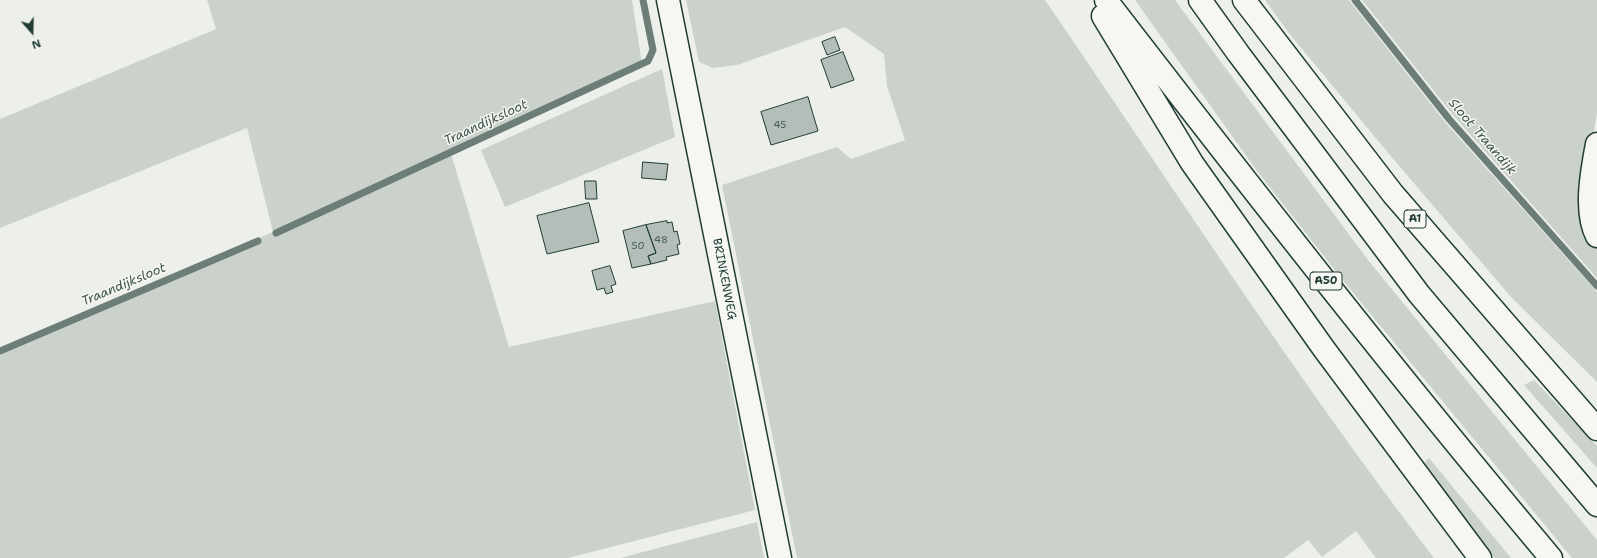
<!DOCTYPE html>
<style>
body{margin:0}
#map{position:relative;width:1597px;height:558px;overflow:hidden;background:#edefea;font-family:"Shantell Sans",sans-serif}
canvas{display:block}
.north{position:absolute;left:12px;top:12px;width:40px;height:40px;-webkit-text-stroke:3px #f6f6f2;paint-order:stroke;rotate:160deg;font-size:11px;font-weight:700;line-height:16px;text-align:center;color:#1f3d34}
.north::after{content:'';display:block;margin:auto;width:14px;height:18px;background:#1f3d34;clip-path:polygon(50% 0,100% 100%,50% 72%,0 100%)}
</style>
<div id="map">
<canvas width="1597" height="558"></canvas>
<div class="north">N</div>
</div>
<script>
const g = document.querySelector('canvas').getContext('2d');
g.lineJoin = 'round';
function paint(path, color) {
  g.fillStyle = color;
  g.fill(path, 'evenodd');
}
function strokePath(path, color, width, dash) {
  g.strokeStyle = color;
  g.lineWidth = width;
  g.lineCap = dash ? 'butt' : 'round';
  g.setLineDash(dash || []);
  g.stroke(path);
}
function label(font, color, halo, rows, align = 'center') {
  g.font = font + ' "Shantell Sans",sans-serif';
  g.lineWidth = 3;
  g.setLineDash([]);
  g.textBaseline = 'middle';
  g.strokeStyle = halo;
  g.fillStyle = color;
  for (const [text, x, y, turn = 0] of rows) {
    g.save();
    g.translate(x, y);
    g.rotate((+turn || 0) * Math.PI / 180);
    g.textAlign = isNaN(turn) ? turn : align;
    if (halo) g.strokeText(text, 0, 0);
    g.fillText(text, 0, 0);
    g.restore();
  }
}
paint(new Path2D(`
 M207 0H632L642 64 450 150 509 347 715 301 755 510 568 558H0V349L273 232 247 128 0 228V119L216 29Z
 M686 0H1045C1173 187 1296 378 1434 558H1376L1356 531 1322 557 1308 540 1284 558H797L722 185 837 147 851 159 905 140 887 86 884 54 845 27 737 65 713 68 699 62Z
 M1135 0H1175L1368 260 1597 540V558H1572L1345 283 1257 171Z
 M1265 0H1349L1445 122 1597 292V382L1511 297 1389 154 1288 32Z
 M1362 0H1597V112L1590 158 1591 240 1597 248V278L1453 115Z
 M662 69 675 137 505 207 481 150Z
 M1534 380 1597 446V468L1524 385Z
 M1429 458 1511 558H1494L1423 464Z
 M757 522 764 558H620Z`), '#cbd2cc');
strokePath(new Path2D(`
 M1355 0 1449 119 1597 286
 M276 233 648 61 653 50 643 0
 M0 351 258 241`), '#6c7e77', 7);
const building = new Path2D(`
 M835 37 840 50 827 55 822 42Z
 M843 52 854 80 831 88 821 60Z
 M808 97 818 131 771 145 761 112Z
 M643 162 668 164 666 180 642 178Z
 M585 181H596L597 199H586Z
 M589 203 599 242 547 254 537 216Z
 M667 221V223L672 222 674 232 677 231 680 244 677 245 679 254 666 257 667 260 651 264 648 256 656 253 646 225Z
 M646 225 656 253 648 256 651 264 632 268 623 231Z
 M610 266 616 284 611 286 613 292 606 294 604 288 597 290 592 271Z`);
paint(building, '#b4bdb8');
strokePath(building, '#1f3d34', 1);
const minor = new Path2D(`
 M668 0 780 558
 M1597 144C1592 170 1584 212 1597 236`);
const motorway = new Path2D(`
 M1106 0C1251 188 1398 376 1551 558
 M1200 0 1238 53 1419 294 1597 505
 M1244 0 1393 194 1597 429
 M1103 16 1192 163 1324 349 1480 558`);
strokePath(minor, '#1f3d34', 25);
strokePath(motorway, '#1f3d34', 25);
strokePath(minor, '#f6f6f2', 22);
strokePath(motorway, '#f6f6f2', 22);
label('10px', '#445d55', null, [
 ["45",780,125],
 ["48",661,240],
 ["50",638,246]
]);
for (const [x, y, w] of [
 [1415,219,22],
 [1326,281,32]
]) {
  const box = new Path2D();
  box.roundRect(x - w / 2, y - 9, w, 18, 3);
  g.fillStyle = '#f6f6f2';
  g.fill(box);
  strokePath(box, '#1f3d34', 1);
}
label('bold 11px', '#1f3d34', null, [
 ["A1",1415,219],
 ["A50",1326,281]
]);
label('12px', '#1f3d34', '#f6f6f2', [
 ["BRINKENWEG",724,279,79]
]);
label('italic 13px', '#3f5850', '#f6f6f2', [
 ["Traandijksloot",486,123,-25],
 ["Sloot Traandijk",1482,137,49],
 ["Traandijksloot",124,285,-23]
]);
</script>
